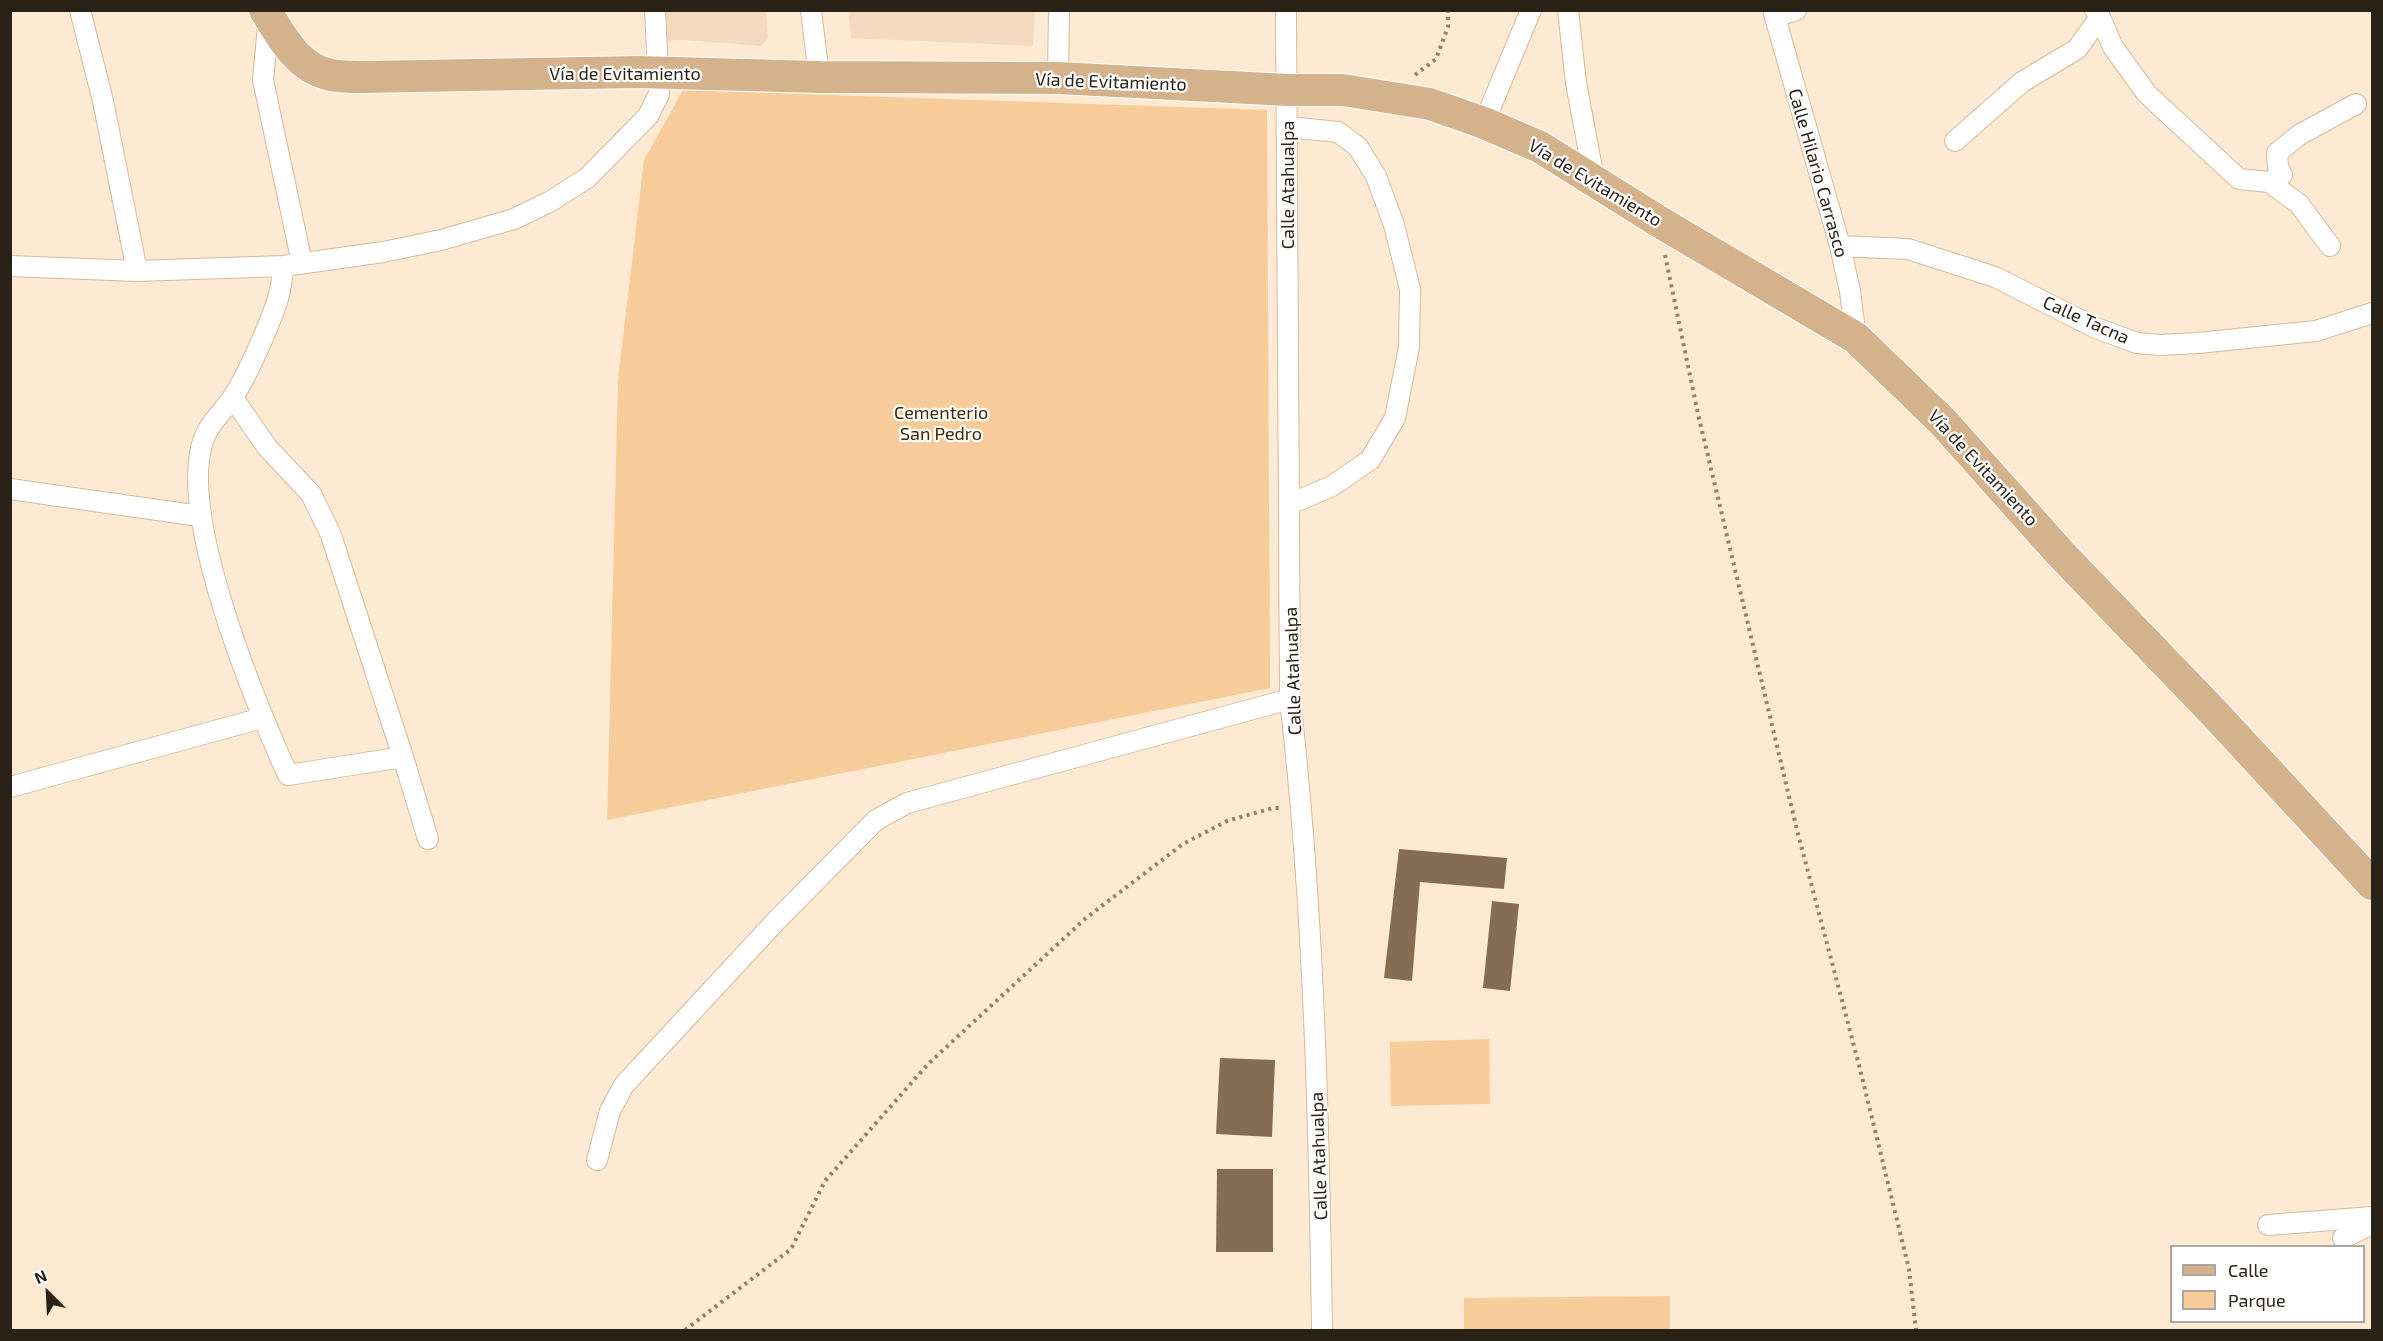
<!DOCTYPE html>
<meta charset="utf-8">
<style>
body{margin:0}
#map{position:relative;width:2383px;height:1341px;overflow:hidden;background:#fee9d2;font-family:"Exo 2",sans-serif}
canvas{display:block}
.frame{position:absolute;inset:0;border:12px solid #2b2217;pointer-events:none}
.legend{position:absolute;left:2170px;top:1245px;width:195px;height:78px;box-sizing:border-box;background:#fff;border:2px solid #aaa7a2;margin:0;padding:8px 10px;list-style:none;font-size:18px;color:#2b2217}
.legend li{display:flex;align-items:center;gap:12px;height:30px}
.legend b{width:30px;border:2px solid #aaa7a2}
.north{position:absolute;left:18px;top:1263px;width:60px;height:60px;-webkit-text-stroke:4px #fff;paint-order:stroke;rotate:336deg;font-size:16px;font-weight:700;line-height:24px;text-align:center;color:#2b2217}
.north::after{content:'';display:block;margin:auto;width:21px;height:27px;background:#2b2217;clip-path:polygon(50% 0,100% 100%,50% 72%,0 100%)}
</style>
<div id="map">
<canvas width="2383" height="1341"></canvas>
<div class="frame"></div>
<ul class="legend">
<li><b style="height:8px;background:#d4b38c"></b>Calle</li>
<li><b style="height:16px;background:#f8cc9a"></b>Parque</li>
</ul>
<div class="north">N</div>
</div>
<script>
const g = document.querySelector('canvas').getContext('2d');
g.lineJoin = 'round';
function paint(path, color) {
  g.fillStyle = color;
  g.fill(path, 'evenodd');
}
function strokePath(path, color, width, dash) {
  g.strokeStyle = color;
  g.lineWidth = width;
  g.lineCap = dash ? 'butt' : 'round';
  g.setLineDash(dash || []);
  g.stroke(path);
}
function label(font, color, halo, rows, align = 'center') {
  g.font = font + ' "Exo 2",sans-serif';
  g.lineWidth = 4.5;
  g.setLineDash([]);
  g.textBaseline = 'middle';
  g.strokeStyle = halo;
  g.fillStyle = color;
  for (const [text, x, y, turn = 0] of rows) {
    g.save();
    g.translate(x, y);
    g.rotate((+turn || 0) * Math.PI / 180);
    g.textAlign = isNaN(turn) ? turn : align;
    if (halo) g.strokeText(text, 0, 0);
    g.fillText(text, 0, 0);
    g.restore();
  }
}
paint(new Path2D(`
 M649 11H766L768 38 761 46 685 40 654 41Z
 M848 11H1035L1033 46 851 38Z`), '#f3d9be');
paint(new Path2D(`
 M683 90 1267 110 1270 688 607 820 618 380 644 160Z
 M1489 1039 1490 1104 1391 1106 1390 1042Z
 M1670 1296V1330H1464V1298Z`), '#f8cc9a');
paint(new Path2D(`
 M1399 849 1507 858 1504 889 1420 882 1412 981 1384 978Z
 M1492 901 1519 904 1510 991 1483 988Z
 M1220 1058 1275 1060 1272 1137 1216 1134Z
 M1217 1169H1273V1252H1216Z`), '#846d53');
const street = new Path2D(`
 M80 10 103 101 137 271
 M811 10 819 77
 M1286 10 1290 699C1314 908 1319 1120 1322 1330
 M1568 10 1576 83 1594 179
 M1773 10 1840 246 1850 291 1856 338
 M2095 10 2100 17 2113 47 2147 94 2239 179 2269 182 2299 204 2330 246
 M269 16 263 80 302 263
 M1775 17 1796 10
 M1058 78 1059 10
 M1484 123 1531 10
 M1288 127 1338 132 1358 147 1376 176 1394 225 1410 289 1409 347 1395 418 1370 460 1332 486 1290 504
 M1955 141 2022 82 2077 49 2100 17
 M2269 182 2282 175 2278 167 2277 153 2299 135 2356 104
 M1840 246 1908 249 1995 277 2096 328 2137 343 2160 345 2198 343 2316 331 2372 313
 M10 266 137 271 284 266 383 252 441 240 514 219 551 201 587 178 648 116 659 94 655 10
 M284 266C282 277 281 290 277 302 268 328 248 374 233 397 224 411 210 422 204 438 176 513 255 702 288 775L403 757
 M233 398 267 447 311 494 331 535 403 757 428 839
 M10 489 200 516
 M10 787 262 718
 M597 1160 610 1111 624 1085 776 921 876 820 907 803 1290 699
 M2268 1225 2372 1217
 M2343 1238 2372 1224`);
const primary = new Path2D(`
 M265 10C282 37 297 68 331 75 341 77 353 77 364 77L638 72 819 77 1058 78 1288 90H1343L1430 104 1484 123 1540 147 1658 221 1856 338 1943 422 2060 553 2216 715 2372 884`);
strokePath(street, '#d4ba9e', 22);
strokePath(primary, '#fff', 34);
strokePath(new Path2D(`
 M1415 75 1436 59 1448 27V10
 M1665 255 1698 414 1797 830 1859 1065 1909 1269 1916 1330
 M685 1330 791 1249 825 1181 928 1064 1086 918 1183 844 1227 821 1273 808H1282`), '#908171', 4, [3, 4.5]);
strokePath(street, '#fff', 20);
strokePath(primary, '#d4b38c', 32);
label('18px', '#2b2217', '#fff', [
 ["Vía de Evitamiento",625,74],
 ["Vía de Evitamiento",1111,82,2],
 ["Calle Hilario Carrasco",1818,173,74],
 ["Vía de Evitamiento",1595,183,31],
 ["Calle Atahualpa",1288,185,-90],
 ["Calle Tacna",2086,320,24],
 ["Vía de Evitamiento",1983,468,47],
 ["Calle Atahualpa",1293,671,-92],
 ["Calle Atahualpa",1319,1156,-92]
]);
label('18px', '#3f2603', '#fff', [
 ["Cementerio",941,413],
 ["San Pedro",941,434]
]);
</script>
